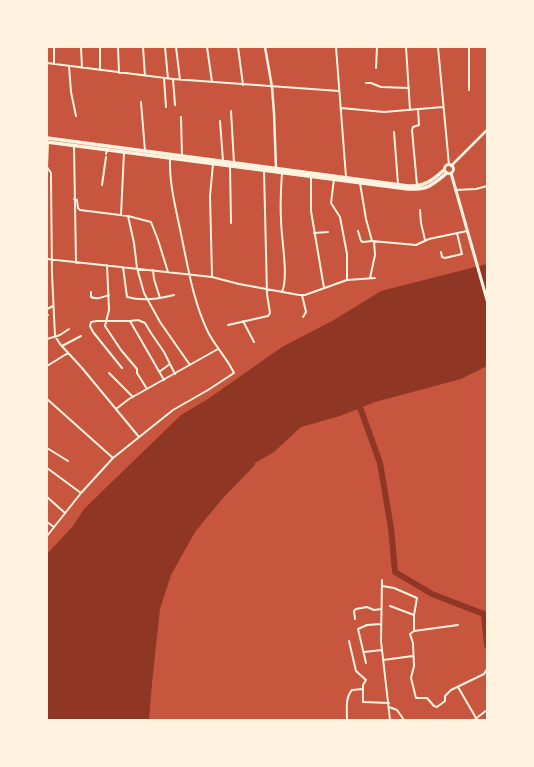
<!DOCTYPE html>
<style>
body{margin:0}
#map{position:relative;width:534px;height:767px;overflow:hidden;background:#c8553d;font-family:"Zilla Slab",serif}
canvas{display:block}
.frame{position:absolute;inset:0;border:48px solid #fff3e0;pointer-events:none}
</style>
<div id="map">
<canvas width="534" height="767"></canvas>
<div class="frame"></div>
</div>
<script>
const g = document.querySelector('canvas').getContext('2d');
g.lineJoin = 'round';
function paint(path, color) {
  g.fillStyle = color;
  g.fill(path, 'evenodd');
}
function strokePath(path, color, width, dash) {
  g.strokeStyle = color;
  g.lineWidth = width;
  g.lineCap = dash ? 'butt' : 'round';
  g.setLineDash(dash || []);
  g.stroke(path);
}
paint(new Path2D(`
 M487 264V366L461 379 375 402 340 416 301 427 274 452 255 463 254 466 222 499 195 532 171 575 160 609 152 683 149 720H47V554L73 526 84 509 181 415 208 399 282 347 334 320 381 291Z`), '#8f3625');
strokePath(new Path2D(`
 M356 403 361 410 380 463 391 528 395 572 432 594 484 614 487 645`), '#8f3625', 6);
strokePath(new Path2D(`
 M81 47 82 68
 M100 47V70
 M118 47 119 73
 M143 47 145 76
 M165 47 168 79
 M176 47 180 80
 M207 47 212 82
 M238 47 243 85
 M336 47 346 177
 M406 47 410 110
 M438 47 449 165
 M469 47V90
 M47 63 173 79 339 91
 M54 64V47
 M69 66 71 92 76 116
 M376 68 377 47
 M164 78 166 107
 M173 79 175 105
 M366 83H371L381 87 409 88
 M141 102 145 151
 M341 108 384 112 443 107
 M231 111 234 163
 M181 117 182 156
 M220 121 223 161
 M394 132 398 184
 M48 142 47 167 51 173V178L52 274 55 336 60 344 82 368 139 437
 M74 146 76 263
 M106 154 107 150
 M230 166 231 223
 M282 173C281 188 280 204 281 219 281 238 289 276 282 292
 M311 177V211L324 288
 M334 179 331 203 340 217 347 254V280
 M360 183 366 219 372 241
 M102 185 106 157
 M417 185 412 130 413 127 419 125 418 109
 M455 190 476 189 487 186
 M74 199 77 200 78 208 80 210 128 216 134 243 137 268 144 293 160 322 190 365
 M420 210 421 223 425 240
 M121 215 124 152
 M128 216 151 222 158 240 168 272
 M358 231 361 241 363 242 372 241 416 245 429 239 467 231
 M314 233 328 232
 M441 252 442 257 445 258 462 254 457 233
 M47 259 212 277 239 284 299 295H305L347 280 375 278
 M107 265 109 310 105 326 121 350 137 369V373L147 389
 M123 267 127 297C142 301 159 299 174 295
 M153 270 154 279 160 298
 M212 276 210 196 213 164
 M370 278 375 255 374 241
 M91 292V297C97 300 103 297 109 295
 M302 295 306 312 303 317
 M47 309 53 306
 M47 315H48
 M130 321 138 320 145 323 151 333 164 352 175 374
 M243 321 254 342
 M228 325 268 316 270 313 267 294 264 170
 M47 339 60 335 69 329
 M62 346 81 336
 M47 366 68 353
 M122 368 93 332 90 326 91 322 97 321H130L164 380
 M159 372 170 364
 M109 373 133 397
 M47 399 113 458
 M116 409 129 399 218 349
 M47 448 68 461
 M47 468 81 493
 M47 497 65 513
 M47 522 54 527
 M47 536 81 493 113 458 173 410 208 390 234 373C227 358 215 346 208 332 193 301 188 267 181 234 176 209 169 184 170 158
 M382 580 381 641 390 720
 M382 586 394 588 417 598 414 615V631L410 634 413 643 414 666 411 678 416 698H427L434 706 437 707 445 701V696L451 690 484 674 487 669V663
 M390 606 414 615
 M355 619 354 611 356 609 367 607 374 610 381 609
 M414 631 458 625
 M349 641 356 671 366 680 363 685V702L389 703
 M364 652 382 650
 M383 660 413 656
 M366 663 358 629 367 625 381 624
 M458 687 476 718
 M389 707 397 710 404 720
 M347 720C347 710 345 698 352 690L363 689
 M474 720 487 710`), '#fff3e0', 2);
strokePath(new Path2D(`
 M265 47 272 87 274 113 276 168
 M451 166 487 130`), '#fff3e0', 2.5);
strokePath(new Path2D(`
 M444.5 169a4.5 4.5 0 1 1 9 0a4.5 4.5 0 1 1-9 0Z
 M451 173 487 300`), '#fff3e0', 3);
strokePath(new Path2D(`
 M47 138 408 186C424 187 433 180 444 170
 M47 142 408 189C428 190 432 185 447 173`), '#fff3e0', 3.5);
</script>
